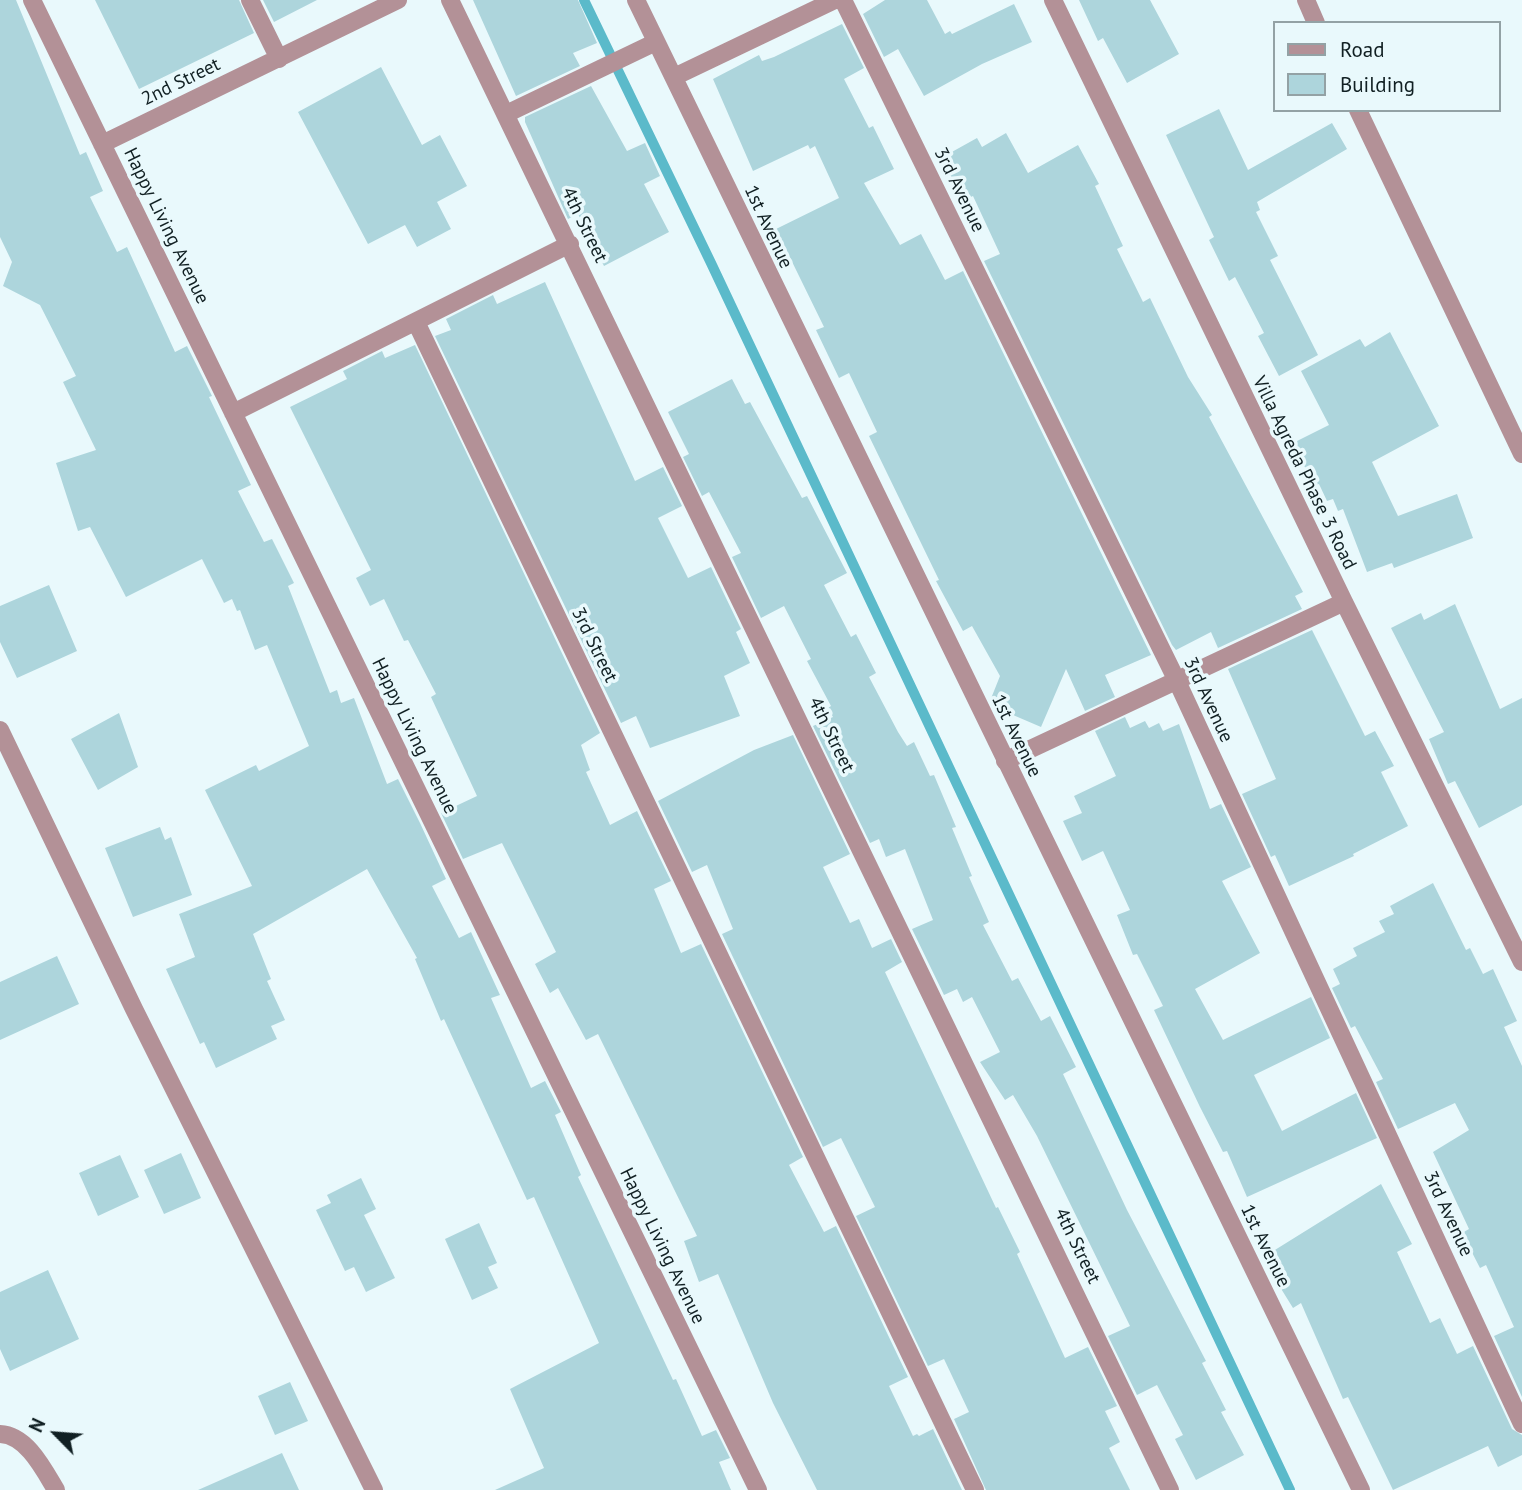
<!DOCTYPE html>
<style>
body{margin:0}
#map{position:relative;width:1522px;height:1490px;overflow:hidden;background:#e9f9fc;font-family:"PT Sans",sans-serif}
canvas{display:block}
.legend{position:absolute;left:1273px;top:21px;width:228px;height:91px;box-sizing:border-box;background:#e9f9fc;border:2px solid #93a2a5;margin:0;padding:9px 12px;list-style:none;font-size:21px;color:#112023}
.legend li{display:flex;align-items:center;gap:14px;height:35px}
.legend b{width:35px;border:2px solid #93a2a5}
.north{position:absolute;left:21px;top:1399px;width:70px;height:70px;-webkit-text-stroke:5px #e9f9fc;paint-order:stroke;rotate:295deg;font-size:19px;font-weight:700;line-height:28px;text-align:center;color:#112023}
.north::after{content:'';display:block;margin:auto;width:24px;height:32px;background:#112023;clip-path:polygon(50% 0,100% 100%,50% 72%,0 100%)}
</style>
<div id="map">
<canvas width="1522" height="1490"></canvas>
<ul class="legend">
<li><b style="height:9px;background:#b39197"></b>Road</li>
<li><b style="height:19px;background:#add5dc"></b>Building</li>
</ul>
<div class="north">N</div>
</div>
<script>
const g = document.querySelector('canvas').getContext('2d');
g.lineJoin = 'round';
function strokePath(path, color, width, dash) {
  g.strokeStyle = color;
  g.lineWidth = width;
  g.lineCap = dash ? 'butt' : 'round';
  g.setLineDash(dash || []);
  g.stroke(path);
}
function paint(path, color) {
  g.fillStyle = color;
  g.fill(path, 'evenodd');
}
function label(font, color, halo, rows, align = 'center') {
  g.font = font + ' "PT Sans",sans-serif';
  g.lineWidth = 7;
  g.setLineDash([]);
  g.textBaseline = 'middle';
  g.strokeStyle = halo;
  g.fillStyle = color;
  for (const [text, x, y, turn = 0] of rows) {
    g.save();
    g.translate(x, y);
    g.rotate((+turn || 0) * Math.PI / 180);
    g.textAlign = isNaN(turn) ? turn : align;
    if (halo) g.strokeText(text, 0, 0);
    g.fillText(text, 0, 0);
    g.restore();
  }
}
strokePath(new Path2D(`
 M584 0 711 263 1290 1490`), '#5bbaca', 10);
paint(new Path2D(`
 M0 0H16L80 155 86 152 103 191 90 197 117 252 127 247 175 352 187 346 212 396 209 397 251 485 238 491 264 542 272 539 294 583 288 586 330 693 337 690 341 703 354 698 387 784 398 779 420 823 446 879 432 886 459 938 471 932 500 995 491 998 531 1088 545 1081 561 1112 555 1115 581 1175 578 1177 673 1380 676 1379 702 1436 716 1430 730 1458 719 1462 731 1490H495L544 1468 510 1389 599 1343 534 1197 527 1200 444 1019 441 1021 415 959 417 958 367 869 253 934 271 979 267 981 285 1020 271 1026 277 1039 216 1068 204 1042 200 1044 166 969 195 957 179 914 252 886 205 790 256 765 259 771 309 746 267 645 255 650 240 610 237 611 232 599 224 603 202 559 126 597 90 527 78 531 56 463 96 450 63 382 76 376 40 305 3 286 12 262 0 237Z
 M95 0H239L254 33 139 89Z
 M263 0H317L274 22Z
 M473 0H578L597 43 573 53 580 66 516 96Z
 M885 0H927L945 34 950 31 952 34 1014 4 1032 42 982 64 924 96 898 49 884 57 863 14Z
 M1079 0H1150L1179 54 1127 83 1103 38 1098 41Z
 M842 24 864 68 844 79 869 128 873 126 894 169 864 183 900 245 921 234 945 280 963 271 1151 655 1105 675 1115 697 1085 711 1066 669 1041 727 992 706 993 703 990 701 1000 676 972 626 963 631 936 581 939 580 869 436 877 432 849 373 839 378 816 330 824 327 776 229 839 198 815 146 810 149 808 145 753 171 713 79 759 55 762 61 774 57Z
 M381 67 422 145 440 135 467 186 437 202 451 229 417 247 405 225 368 244 298 112Z
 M591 86 627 151 645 143 660 176 644 184 669 232 604 266 578 214 568 219 525 122V117Z
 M1219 109 1248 170 1332 123 1347 149 1257 202 1260 210 1256 212 1278 256 1270 260 1318 355 1279 376 1258 336 1264 333 1235 277 1229 281 1209 240 1214 237 1166 135Z
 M1006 133 1028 173 1078 145 1099 184 1095 186 1123 246 1117 249 1143 302 1150 298 1188 377 1212 415 1209 417 1303 592 1295 596 1302 609 1218 648 1211 632 1176 650 1172 645 984 261 1000 254 973 196 964 200 941 158 977 138 982 147Z
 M545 282 635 481 663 467 682 506 658 518 688 578 711 567 741 629 736 632 750 663 724 676 740 716 650 748 636 716 621 723 435 336 451 330 446 319 493 295 497 304Z
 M1390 332 1439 426 1372 462 1398 516 1457 494 1473 538 1394 568 1392 563 1367 572 1343 509 1338 511 1333 499 1327 501 1319 484 1314 486 1293 443 1329 425 1301 371 1360 339 1365 347Z
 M415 345 600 733 581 745 590 770 586 772 610 825 637 811 671 881 654 889 681 953 701 944 803 1157 789 1165 824 1232 836 1226 908 1377 889 1386 913 1436 917 1434 919 1436 933 1429 962 1490H817L773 1403 718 1274 699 1282 684 1241 697 1236 598 1034 586 1040 558 988 550 993 535 964 556 952 502 843 463 859 441 813 477 796 431 697 436 694 408 640 404 641 384 599 370 606 356 578 371 570 290 407 347 379 343 371 382 351 385 358Z
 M732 379 745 404 750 402 802 498 807 496 847 573 824 585 851 637 856 634 876 673 869 677 898 732 907 746 914 742 930 776 934 775 956 827 952 828 972 876 969 877 989 922 983 925 1012 981 1018 978 1041 1021 1050 1016 1076 1067 1063 1074 1127 1210 1206 1361 1202 1363 1226 1410 1221 1412 1244 1455 1196 1480 1175 1439 1183 1435 1157 1385 1137 1395 1108 1336 1130 1326 1037 1136 1013 1095 1005 1100 980 1062 1000 1052 972 997 963 1002 957 989 944 995 912 929 933 920 905 849 886 857 879 839 870 843 813 726 833 717 828 708 831 706 807 661 811 659 784 606 761 618 732 557 741 553 709 492 702 496 683 457 689 454 668 412Z
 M49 585 77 651 17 678 0 642V606Z
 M1455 604 1500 709 1522 698V805L1479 828 1455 781 1448 784 1429 739 1444 732 1391 628 1421 613 1424 620Z
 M1312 630 1365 736 1375 731 1394 766 1381 772 1408 826 1353 854 1354 856 1289 886 1275 855 1271 857 1242 794 1276 779 1228 669Z
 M119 713 138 767 98 790 71 739Z
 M1125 717 1130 728 1145 721 1149 728 1159 723 1163 731 1179 724 1210 809 1221 804 1251 867 1222 881 1260 953 1195 989 1223 1040 1311 997 1330 1038 1254 1075 1282 1131 1356 1093 1377 1138 1247 1197 1227 1151 1223 1152 1200 1107 1154 1010 1163 1006 1137 954 1133 955 1117 915 1130 910 1103 851 1082 861 1063 821 1082 813 1074 796 1116 776 1095 731Z
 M793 735 850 854 823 867 850 923 859 919 872 948 891 939 902 962 885 972 996 1208 998 1207 1020 1252 1017 1254 1065 1358 1088 1347 1117 1406 1105 1411 1120 1442 1109 1448 1130 1490H986L954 1419 969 1412 944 1359 928 1366 856 1216 875 1207 841 1138 823 1147 722 934 733 929 707 865 692 872 658 801 754 750Z
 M160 827 165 840 171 837 192 895 133 917 105 848Z
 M1433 883 1466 950 1470 948 1483 974 1493 969 1517 1021 1504 1027 1522 1066V1397L1494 1336 1514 1327 1486 1265 1480 1268 1462 1233 1469 1229 1433 1152 1469 1130 1455 1103 1398 1129 1376 1082 1383 1079 1355 1026 1351 1028 1332 988 1340 984 1333 969 1357 956 1353 948 1385 932 1379 921 1394 914 1390 906Z
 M57 956 79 1004 0 1040V982Z
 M181 1153 201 1198 164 1214 144 1170Z
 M120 1155 139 1197 98 1216 79 1173Z
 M361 1178 376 1209 364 1215 395 1278 366 1292 354 1267 345 1271 316 1210 331 1203 327 1195Z
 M1381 1184 1412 1244 1397 1252 1430 1323 1440 1318 1457 1354 1473 1346 1512 1429 1522 1435V1455L1498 1467 1488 1446 1393 1490 1348 1397 1343 1399 1301 1303 1293 1308 1262 1258Z
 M479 1223 497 1263 488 1267 498 1288 472 1300 445 1239Z
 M48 1270 79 1339 10 1371 0 1349V1292Z
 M290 1382 308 1421 275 1435 258 1396Z
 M282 1453 299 1490H198Z`), '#add5dc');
strokePath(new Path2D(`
 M32 0 758 1490
 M250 0 279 59
 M450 0 1170 1490
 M636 0 1361 1490
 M843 0 1176 679 1522 1424
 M1053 0 1344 602 1522 962
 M1306 0 1316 23
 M674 77 835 0
 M1358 110 1522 454
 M506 114 656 42
 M102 144 398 0
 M416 322 975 1490
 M233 413 570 244
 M0 730 134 1009 374 1490
 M1005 761 1344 602
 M0 1434C27 1435 44 1470 56 1490`), '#b39197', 18);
label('19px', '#112023', '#e9f9fc', [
 ["2nd Street",181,82,-26],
 ["3rd Avenue",959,190,64],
 ["4th Street",584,225,64],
 ["Happy Living Avenue",166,226,64],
 ["1st Avenue",768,227,65],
 ["Villa Agreda Phase 3 Road",1304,473,64],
 ["3rd Street",594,645,64],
 ["3rd Avenue",1208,700,65],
 ["4th Street",831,735,64],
 ["Happy Living Avenue",414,736,64],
 ["1st Avenue",1016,736,64],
 ["3rd Avenue",1448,1214,65],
 ["Happy Living Avenue",662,1246,64],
 ["4th Street",1077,1246,64],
 ["1st Avenue",1265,1246,64]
]);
</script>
